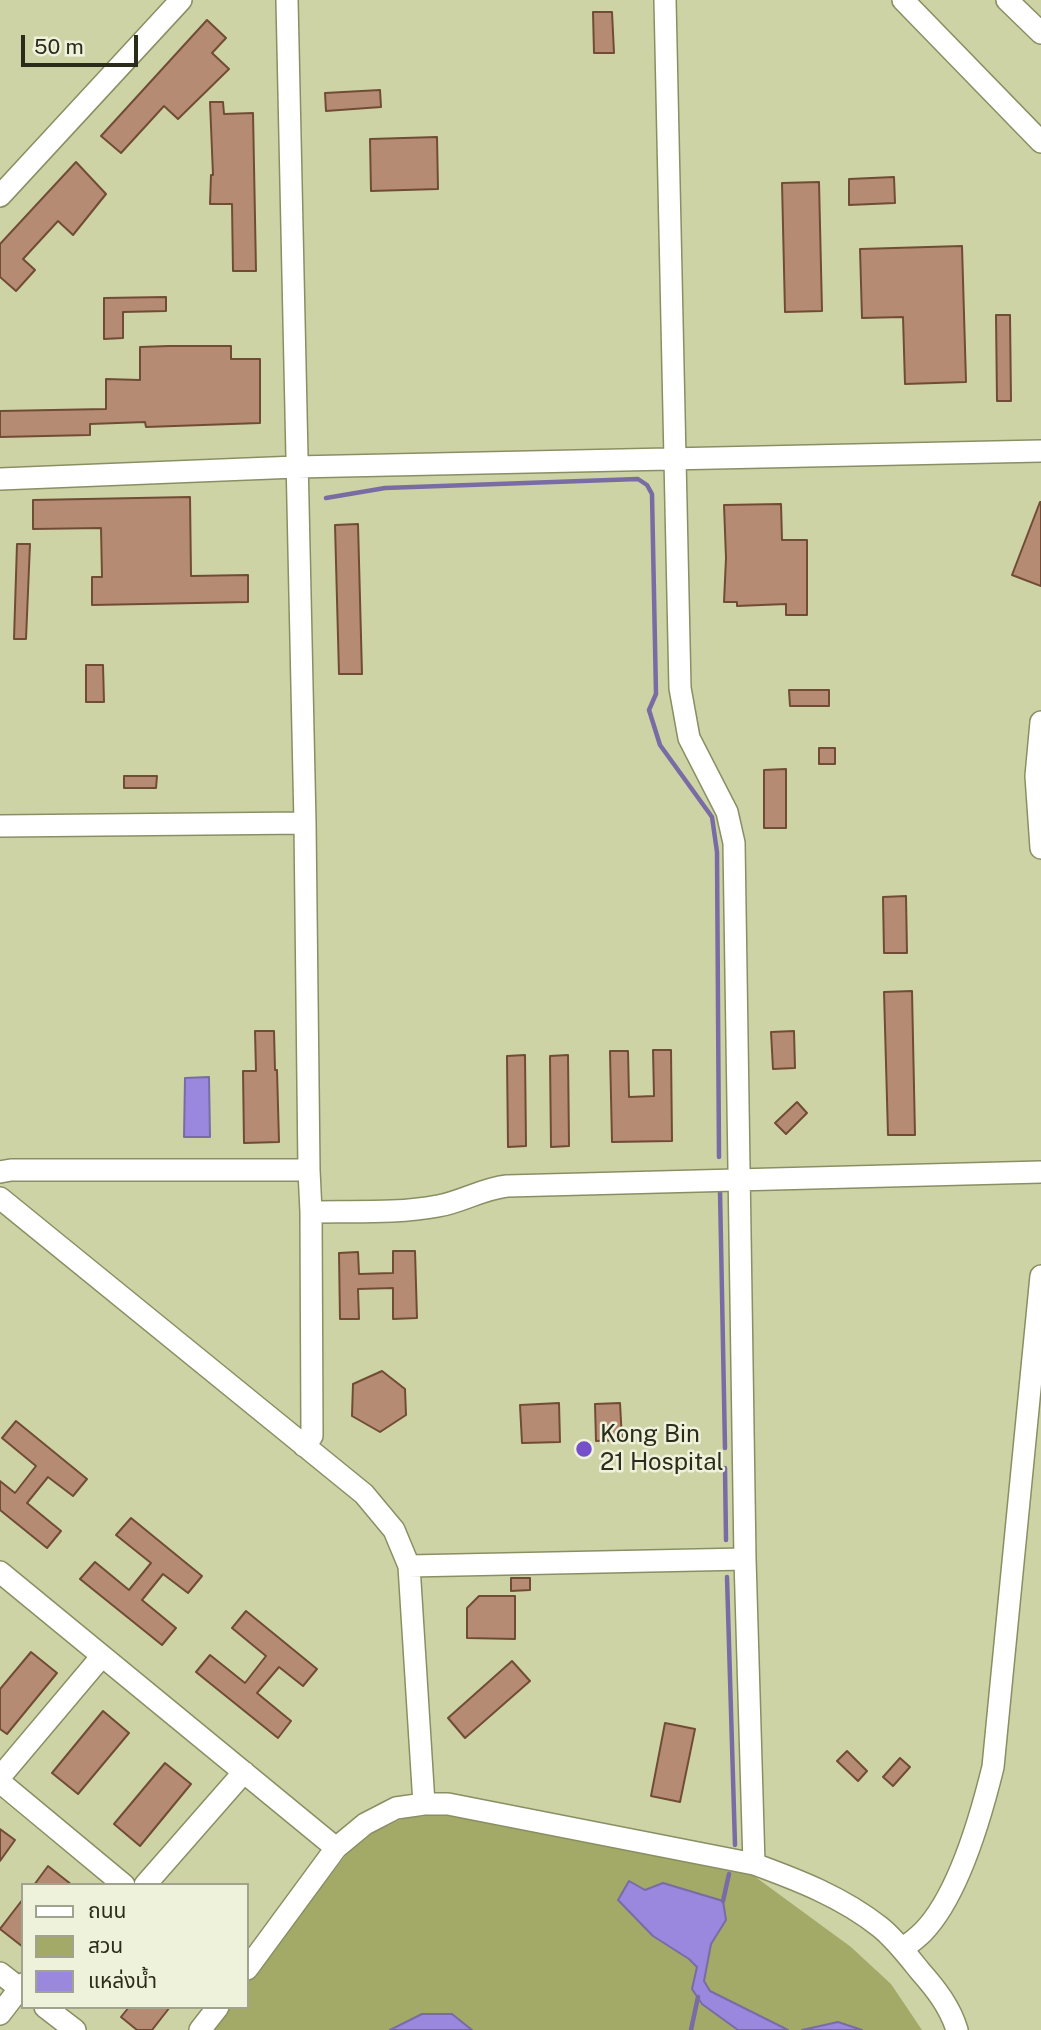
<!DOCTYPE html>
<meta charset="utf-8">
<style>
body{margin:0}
#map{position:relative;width:1041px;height:2030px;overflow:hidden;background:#ced3a6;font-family:"Public Sans","Noto Sans Thai",sans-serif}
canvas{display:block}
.legend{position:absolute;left:21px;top:1883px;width:228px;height:126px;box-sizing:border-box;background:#eff2db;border:2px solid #a1a38e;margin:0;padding:9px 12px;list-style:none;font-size:21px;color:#2b2c1b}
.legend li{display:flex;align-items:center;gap:14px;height:35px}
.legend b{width:35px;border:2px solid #a1a38e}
.scale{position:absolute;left:21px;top:35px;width:117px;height:32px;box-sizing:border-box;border:4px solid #2b2c1b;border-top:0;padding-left:9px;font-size:21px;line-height:24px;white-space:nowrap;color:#2b2c1b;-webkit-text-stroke:5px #eff2db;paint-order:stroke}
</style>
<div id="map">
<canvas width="1041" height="2030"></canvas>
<ul class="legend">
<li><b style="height:9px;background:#fff"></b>ถนน</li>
<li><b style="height:19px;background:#a3a967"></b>สวน</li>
<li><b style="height:19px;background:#9a87de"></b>แหล่งน้ำ</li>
</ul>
<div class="scale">50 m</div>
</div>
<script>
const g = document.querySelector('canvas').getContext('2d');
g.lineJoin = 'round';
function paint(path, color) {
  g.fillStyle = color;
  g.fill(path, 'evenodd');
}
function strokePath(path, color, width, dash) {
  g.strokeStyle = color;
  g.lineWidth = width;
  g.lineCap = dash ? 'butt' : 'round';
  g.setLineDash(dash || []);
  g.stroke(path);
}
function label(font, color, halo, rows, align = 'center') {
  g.font = font + ' "Public Sans",sans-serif';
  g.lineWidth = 5;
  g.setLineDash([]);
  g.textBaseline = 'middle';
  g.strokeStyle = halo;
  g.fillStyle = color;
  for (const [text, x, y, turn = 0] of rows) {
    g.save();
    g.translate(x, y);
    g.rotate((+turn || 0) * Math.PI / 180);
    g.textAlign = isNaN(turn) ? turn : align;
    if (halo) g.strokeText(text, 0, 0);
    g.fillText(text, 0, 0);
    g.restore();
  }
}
paint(new Path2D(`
 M450 1814 750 1873 851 1947 891 1984 922 2030H211L228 2007H247V1983L346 1855 374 1832 404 1818Z`), '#a3a967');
const water = new Path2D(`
 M209 1077 210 1137H184L185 1078Z
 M629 1881 645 1890 663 1883 723 1901 726 1920 711 1944 704 1981 710 1991 788 2030H738L702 2004 692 1989 697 1967 689 1959 653 1936 618 1900Z
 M422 2014H452L472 2030H390Z
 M838 2022 862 2030H802Z`);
paint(water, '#9a87de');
strokePath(water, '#796ca4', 2);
strokePath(new Path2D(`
 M326 498 385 488 638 479 647 485 652 494 656 694 649 710 660 745 712 817 717 852 719 1157
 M720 1191 725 1448
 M725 1468 726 1540
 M727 1577 735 1845
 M723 1901 729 1874
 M691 2030 698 1997`), '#796ca4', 4.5);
const building = new Path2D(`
 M593 12H612L614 53H594Z
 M207 20 226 38 212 53 229 69 178 119 164 106 121 153 101 136Z
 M380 90 381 107 326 111 325 93Z
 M210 102H223L224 114 253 113 256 271H233L232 204H210L211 175H213Z
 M437 137 438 189 371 191 370 139Z
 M76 162 106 194 73 235 58 221 23 259 35 270 16 291 0 277V244Z
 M894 177 895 203 849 205V179Z
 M819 182 822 311 785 312 782 183Z
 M962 246 966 382 905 384 903 317 862 318 860 249Z
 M166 297V311L123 312V338L104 339V298Z
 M996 315H1010L1011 401H997Z
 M169 346H231V359H260V423L146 427 145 422 90 424V435L0 437V411L106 409V379L140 380V347Z
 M190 497 191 576 248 575V602L92 605V577H102L101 528 33 529V500Z
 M1040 502H1041V586L1012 575Z
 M781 504 782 540H807V615H786V604L737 606V602H724L726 558 724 505Z
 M358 524 362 674H339L335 525Z
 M17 544H30L26 639H14Z
 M86 665H103L104 702H86Z
 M789 690H829V706H790Z
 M819 748H835V764H819Z
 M786 769V828H764V770Z
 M124 776H157L156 788H124Z
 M906 896 907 953H884L883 897Z
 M912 991 915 1135H888L884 992Z
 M255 1031H274L275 1070H277L279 1142 244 1143 243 1071H256Z
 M794 1031 795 1068 773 1069 771 1032Z
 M653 1050H671L672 1141 612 1142 610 1051H628L629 1097 654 1096Z
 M525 1055 526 1146 508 1147 507 1056Z
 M568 1055 569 1146 551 1147 550 1056Z
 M797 1102 807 1113 786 1134 775 1123Z
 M393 1251H415L417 1318 393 1319V1288L358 1289 359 1319H340L339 1253 358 1252 359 1274 393 1273Z
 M382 1371 405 1389 406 1415 380 1432 352 1416 353 1384Z
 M559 1403 560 1442 522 1443 520 1405Z
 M620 1403 622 1440 596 1441 595 1404Z
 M16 1421 87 1479 73 1496 48 1477 27 1503 61 1531 47 1548 0 1510V1481L15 1493 36 1466 2 1438Z
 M131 1518 202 1576 188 1593 163 1574 142 1600 176 1628 162 1645 80 1579 95 1562 129 1590 151 1563 116 1535Z
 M511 1578H530V1590L511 1591Z
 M479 1596H515V1639L467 1638V1608Z
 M246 1611 317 1669 303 1686 279 1667 257 1693 291 1721 278 1738 196 1672 210 1655 245 1683 266 1656 232 1628Z
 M31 1652 57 1673 7 1734 0 1729V1689Z
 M512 1661 530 1681 465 1738 448 1718Z
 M103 1711 129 1733 78 1794 52 1773Z
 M665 1723 695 1729 680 1802 651 1796Z
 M847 1751 867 1771 858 1781 837 1761Z
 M900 1758 910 1767 893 1786 883 1777Z
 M165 1763 191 1784 140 1846 114 1824Z
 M0 1829 15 1840 0 1861Z
 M48 1866 72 1885H34Z
 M23 1899V1947L0 1929Z
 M129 2007H170L152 2030H137L121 2017Z`);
paint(building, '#b58c73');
strokePath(building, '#714c35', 2);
const minor = new Path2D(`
 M287 0 305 823 309 1170 311 1212 312 1436 304 1446
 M665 0 680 688 689 738 727 812 734 843 745 1559 754 1864
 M903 0 1041 142
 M1007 0 1041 33
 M0 196 181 0
 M0 479 296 467 1041 451
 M1041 722 1036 776 1041 848
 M0 826 305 823
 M0 1172 11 1170H309
 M0 1198 364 1494 394 1530 409 1566 424 1804
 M311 1212C353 1211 397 1214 438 1206 462 1202 481 1189 507 1186L1041 1172
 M409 1566 745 1559
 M0 1572 336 1848
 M0 1777 102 1656
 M0 1782 124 1885
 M145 1885 244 1772
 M902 1949C909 1944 917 1938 923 1932 959 1895 981 1816 993 1767L1041 1276
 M247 1969 336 1848 365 1824 396 1808 424 1804H448L754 1864C798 1880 842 1897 880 1927 895 1939 908 1956 920 1971 936 1989 950 2007 957 2030
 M0 1973 23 1991
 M45 2007 75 2030
 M0 2014 23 1984
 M200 2030 218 2007`);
strokePath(minor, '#8a8f63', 24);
strokePath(minor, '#fff', 21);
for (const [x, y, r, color] of [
 [584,1449,9,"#7451ca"]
]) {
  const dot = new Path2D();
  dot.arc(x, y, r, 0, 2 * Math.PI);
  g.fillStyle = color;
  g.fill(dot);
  strokePath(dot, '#eff2db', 2.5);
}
label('24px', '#2b2c1b', '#eff2db', [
 ["Kong Bin",600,1435],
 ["21 Hospital",600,1463]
], 'left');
</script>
